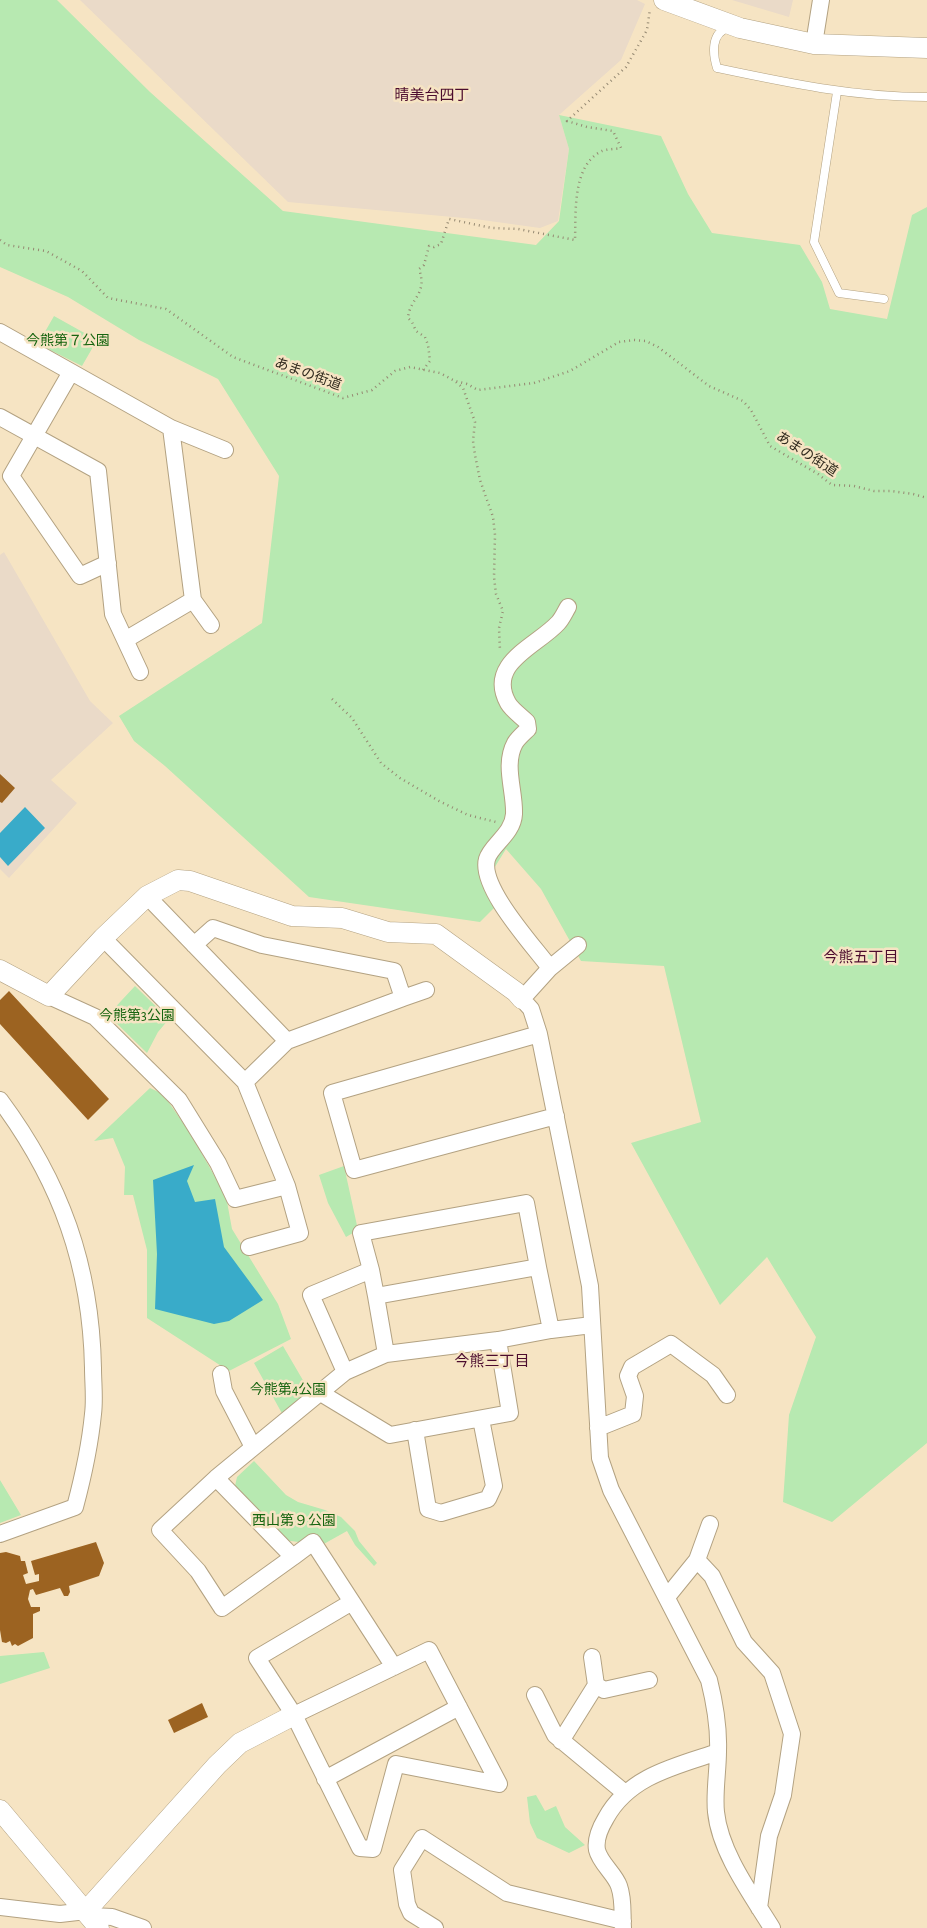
<!DOCTYPE html>
<meta charset="utf-8">
<style>
body{margin:0}
canvas{display:block;background:#f6e4c3}
</style>
<canvas width="927" height="1928"></canvas>
<script>
const g = document.querySelector('canvas').getContext('2d');
g.lineJoin = 'round';
function paint(path, color) {
  g.fillStyle = color;
  g.fill(path, 'evenodd');
}
function strokePath(path, color, width, dash) {
  g.strokeStyle = color;
  g.lineWidth = width;
  g.lineCap = dash ? 'butt' : 'round';
  g.setLineDash(dash || []);
  g.stroke(path);
}
function label(font, color, halo, rows, align = 'center') {
  g.font = font + ' "Alegreya Sans","Noto Sans JP",sans-serif';
  g.lineWidth = 5;
  g.setLineDash([]);
  g.textBaseline = 'middle';
  g.strokeStyle = halo;
  g.fillStyle = color;
  for (const [text, x, y, turn = 0] of rows) {
    g.save();
    g.translate(x, y);
    g.rotate((+turn || 0) * Math.PI / 180);
    g.textAlign = isNaN(turn) ? turn : align;
    if (halo) g.strokeText(text, 0, 0);
    g.fillText(text, 0, 0);
    g.restore();
  }
}
paint(new Path2D(`
 M80 0H637L645 4 621 60 559 115 569 149 558 221 540 228 475 219 288 202Z
 M732 0H793L789 17Z
 M4 552 90 701 113 723 51 780 77 803 9 878 0 869V555Z`), '#eadac8');
paint(new Path2D(`
 M0 0H57L150 92 283 211 536 245 559 221 569 149 559 115 661 136 688 194 712 233 800 245 822 282 830 309 887 319 912 215 927 207V1443L832 1522 783 1502 789 1415 816 1337 767 1257 720 1305 631 1143 701 1122 664 966 581 961 541 889 506 849 493 870 499 903 480 922 309 897 165 766 134 741 119 716 262 623 279 476 218 379 139 340 68 297 0 267Z
 M54 316 97 340 82 366 38 344Z
 M135 986 169 1019 158 1032 147 1053 108 1015Z
 M150 1088 163 1094 190 1133 226 1196 232 1229 278 1304 291 1339 229 1371 147 1318V1250L133 1195H124L125 1167 113 1138 94 1141Z
 M344 1166 358 1230 346 1237 328 1203 319 1175Z
 M283 1346 311 1394 284 1417 254 1363Z
 M254 1461 286 1495 298 1502 325 1510 341 1517 355 1531 359 1541 377 1563 374 1566 355 1545 347 1531 322 1545 283 1540 235 1486 237 1477Z
 M0 1480 21 1515 0 1523Z
 M44 1652 50 1668 0 1684V1656Z
 M536 1795 545 1811 556 1806 565 1827 585 1845 569 1853 537 1838 530 1823 527 1797Z`), '#b7e9b1');
paint(new Path2D(`
 M25 807 45 828 8 866 0 857V833Z
 M194 1165 187 1181 195 1202 215 1199 224 1247 263 1300 229 1321 214 1324 155 1309 157 1254 153 1180Z`), '#39abc9');
paint(new Path2D(`
 M0 774 15 788 2 803 0 802Z
 M9 991 109 1099 88 1120 0 1024V1000Z
 M96 1542 104 1563 99 1576 69 1586 70 1592 68 1596H64L60 1588 36 1595 33 1589 30 1590 28 1599 31 1607H40V1611L33 1614V1638L18 1646 15 1644 12 1646 10 1641 6 1643 2 1642 0 1630V1553L6 1552 20 1556 21 1561H25L28 1573 23 1575 26 1584 39 1581V1574L35 1575 31 1561Z
 M202 1703 208 1717 174 1733 168 1720Z`), '#9c6321');
const service = new Path2D(`
 M729 28C710 32 713 55 717 68 788 83 854 97 927 97
 M837 92 814 242 839 293 884 299`);
const minor = new Path2D(`
 M814 44 821 0
 M0 332 171 428 193 600 211 625
 M71 372 11 476 80 576 108 563
 M0 417 98 471 113 614 140 672
 M171 428 225 450
 M125 640 193 600
 M147 896 287 1041 403 998 394 971 262 945 213 928 194 945
 M103 938 245 1082 287 1186
 M578 945 550 968 522 999 531 1009 539 1034 590 1286 600 1458 611 1490 709 1680C715 1704 719 1726 718 1751 718 1771 714 1793 716 1812 720 1852 751 1894 772 1928
 M550 968C533 945 479 887 487 859 491 845 513 834 514 814 515 791 503 765 515 743 518 738 524 733 528 729L527 722C521 716 512 710 508 703 486 663 537 646 558 623 562 619 565 612 568 607
 M49 996 95 1017 179 1100 218 1163 235 1199 287 1186 300 1233 249 1247
 M403 998 426 990
 M539 1034 332 1093 354 1170 556 1116
 M245 1082 287 1041
 M0 1100C61 1182 91 1266 93 1368 93 1383 95 1399 93 1414 90 1445 83 1477 75 1507L0 1534
 M376 1296 371 1270 361 1233 526 1203 538 1267
 M386 1354 376 1296 538 1267 551 1330
 M345 1372 311 1295 371 1270
 M221 1374 224 1391 253 1447
 M319 1392 390 1435 510 1413 498 1340
 M598 1428 633 1414 635 1396 628 1376 632 1367 671 1344 713 1375 727 1395
 M415 1430 428 1509 441 1513 488 1499 494 1486 481 1419
 M216 1478 293 1557 222 1608 198 1571 160 1530 216 1478 345 1372 386 1354 498 1340 551 1330 592 1325
 M293 1557 313 1542 352 1602 257 1658 294 1715 360 1848 373 1849 396 1764 499 1784 429 1650 294 1715
 M697 1560 712 1576 744 1642 772 1673 792 1734 783 1795 769 1836 759 1908
 M667 1597 697 1560 710 1524
 M352 1602 394 1667
 M596 1685 604 1690 649 1680
 M535 1695 555 1735 625 1793
 M561 1741 596 1685 592 1657
 M325 1779 459 1707
 M0 1907 60 1914 86 1911
 M91 1916 112 1917 143 1928
 M435 1928 411 1913 407 1904 402 1870 422 1838 507 1893 623 1921
 M623 1928C622 1914 624 1900 619 1886 615 1874 600 1863 597 1850 595 1839 600 1828 606 1818 629 1776 676 1766 718 1752`);
const tertiary = new Path2D(`
 M664 0 740 28 814 44 927 48
 M0 970 49 996 103 938 147 896 178 880 190 881 292 916 342 918 388 932 436 934 516 992 522 999
 M0 1810 99 1928
 M86 1911 217 1765 240 1743 294 1715`);
strokePath(service, '#b3a282', 9);
strokePath(minor, '#b3a282', 18);
strokePath(tertiary, '#b3a282', 21);
strokePath(new Path2D(`
 M0 240 7 245 46 251 82 271 108 298 166 309 233 357 343 398 372 390 395 371 410 367 440 373 455 381 467 384 478 390 534 383 570 371 619 342 634 340 646 341 658 347 709 386 743 401 751 410 770 446 818 474 832 485 854 486 874 491H891L913 494 927 498
 M423 370 430 361 428 345 425 337 416 331 412 322 408 318C410 297 428 295 419 269L424 265 429 246 434 247 441 244 449 219 492 228 518 229 575 240C576 213 572 165 602 151 607 149 616 149 621 148L613 131 587 127 567 121 626 67 647 30 650 9
 M456 382 463 388 475 422 473 441 475 455 480 480 493 517 495 535 494 577 496 594 503 611 499 628 500 651
 M332 699 352 718 381 763 400 778 439 801 468 815 496 822`), '#958972', 2.5, [1, 4]);
strokePath(service, '#fff', 8);
strokePath(minor, '#fff', 16);
strokePath(tertiary, '#fff', 20);
label('14px', '#176510', '#f6e4c3', [
 ["今熊第７公園",68,341],
 ["今熊第3公園",137,1016],
 ["今熊第4公園",288,1390],
 ["西山第９公園",294,1521]
]);
label('14px', '#312a1e', '#f6e4c3', [
 ["あまの街道",308,374,20],
 ["あまの街道",807,454,33]
]);
label('15px', '#4c0c2e', '#f6e4c3', [
 ["晴美台四丁",432,95],
 ["今熊五丁目",861,957],
 ["今熊三丁目",492,1361]
]);
</script>
